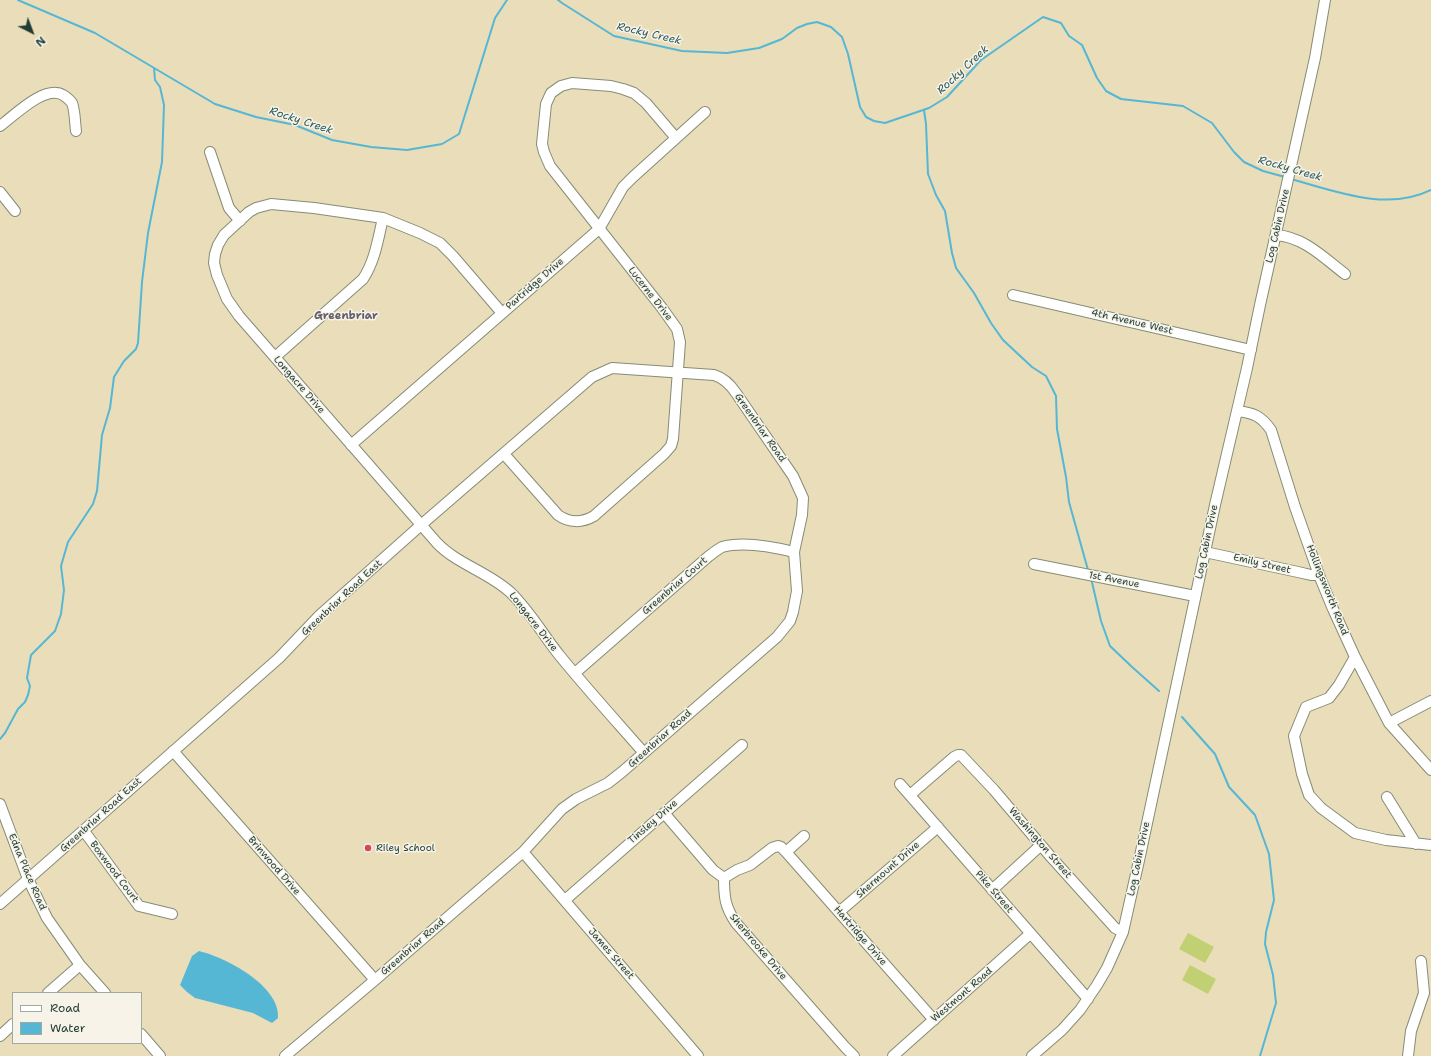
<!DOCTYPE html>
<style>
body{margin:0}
#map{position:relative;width:1431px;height:1056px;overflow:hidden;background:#eaddba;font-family:"Shantell Sans",sans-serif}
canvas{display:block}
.legend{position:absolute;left:12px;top:992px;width:130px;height:52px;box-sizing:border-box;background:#f7f3e8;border:1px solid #a1aaa0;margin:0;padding:5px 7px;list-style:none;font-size:12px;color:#1f3d34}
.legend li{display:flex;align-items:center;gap:8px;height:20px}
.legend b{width:20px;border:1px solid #a1aaa0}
.north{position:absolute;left:12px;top:12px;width:40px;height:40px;-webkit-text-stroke:3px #f7f3e8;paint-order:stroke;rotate:138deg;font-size:11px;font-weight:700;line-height:16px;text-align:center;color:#1f3d34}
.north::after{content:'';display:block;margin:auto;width:14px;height:18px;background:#1f3d34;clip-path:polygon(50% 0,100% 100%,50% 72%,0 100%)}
</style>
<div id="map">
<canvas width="1431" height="1056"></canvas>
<ul class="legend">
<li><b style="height:5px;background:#fff"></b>Road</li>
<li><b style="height:11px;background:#55b7d4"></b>Water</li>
</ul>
<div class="north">N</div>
</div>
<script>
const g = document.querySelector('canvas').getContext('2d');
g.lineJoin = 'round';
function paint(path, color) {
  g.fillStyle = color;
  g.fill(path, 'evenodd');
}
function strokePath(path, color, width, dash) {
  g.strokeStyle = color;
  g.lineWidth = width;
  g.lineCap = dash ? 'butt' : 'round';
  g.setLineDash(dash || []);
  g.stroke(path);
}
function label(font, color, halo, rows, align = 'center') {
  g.font = font + ' "Shantell Sans",sans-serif';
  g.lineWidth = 3;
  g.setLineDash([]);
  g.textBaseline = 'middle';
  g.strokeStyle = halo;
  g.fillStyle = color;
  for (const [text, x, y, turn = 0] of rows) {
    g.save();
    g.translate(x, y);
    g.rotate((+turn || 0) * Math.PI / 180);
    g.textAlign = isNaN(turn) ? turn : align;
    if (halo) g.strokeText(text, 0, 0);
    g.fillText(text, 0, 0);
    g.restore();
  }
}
paint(new Path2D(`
 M1188 933 1214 947 1205 963 1179 949Z
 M1190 965 1216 979 1208 994 1182 980Z`), '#c1d073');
paint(new Path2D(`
 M199 951C225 957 281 986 278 1018L272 1023 253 1013 195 998 187 992 180 985 192 956Z`), '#55b7d4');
strokePath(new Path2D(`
 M18 0 95 33 215 104 256 117 295 125 332 140 371 147 407 150 442 144 459 134 495 18 507 0
 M558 0 562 3 614 36 682 51 727 53 759 48 782 39 797 28 807 24 817 22 831 27 842 37 848 54 860 107 866 117 874 121 885 123 929 108 947 97 981 60 1043 17 1061 23 1069 36 1082 45 1097 78 1106 91 1121 99 1183 106 1212 123 1234 152 1244 162 1263 171 1285 177
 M924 110 926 124 928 174 936 195 945 211 952 253 956 268 974 293 991 323 1003 340 1032 367 1046 376 1056 396 1057 429 1066 477 1069 502 1088 570
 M1291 179C1335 191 1387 212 1431 190
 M1091 578 1101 621 1110 646 1131 666 1159 691
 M1182 717 1215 754 1229 787 1255 815 1269 854 1274 900 1266 932 1265 944 1273 975 1276 1003 1260 1056
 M0 739 5 733 18 709 25 702 28 695 30 686 27 678 31 655 55 631 61 614 64 590 61 566 68 542 93 504 97 491 102 435 110 408 114 377 124 361 136 349 138 343 142 282 148 233 162 162 164 105 160 87 155 80 154 68`), '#55b7d4', 2);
const minor = new Path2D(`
 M0 126C14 116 45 84 63 95 66 97 70 100 72 103 75 110 75 124 76 131
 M210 152 229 208 240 221
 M0 192 15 211
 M1276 235C1304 237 1324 258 1345 274
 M1013 295 1251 350
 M502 313 453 256 440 243 420 233 383 218 314 208 271 204 256 208 249 212 224 235 218 245 215 254 214 263 217 275 227 299 239 316 437 543C457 564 488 572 510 592 530 611 543 635 560 656 587 689 616 721 644 753
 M275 357 363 279C375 261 378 239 383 218
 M1237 411C1254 413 1261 416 1271 430L1295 507 1319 575 1333 609 1355 657 1389 723 1431 770
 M351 445 599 229 623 187 633 177 705 112
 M504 454 558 515C569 523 582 523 594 516L664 454 671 446 673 439 680 342 677 329 662 308 550 166 544 152 542 144 546 104 551 93 561 86 572 83 611 86 623 89 634 93 646 103 676 138
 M1205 552 1298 572 1311 575H1319
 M1034 564 1195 596
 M1355 657 1339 685 1329 698 1306 707 1294 736 1302 774 1309 795 1321 808 1355 833 1386 840 1431 845
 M575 673 709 556C713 553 718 549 722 547 743 541 774 547 794 552
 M1389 723 1431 701
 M173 751 375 980
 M900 784 1088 999
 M910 795 954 757 958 755H961L994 790 1051 857 1115 928 1123 932
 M1387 797 1416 844
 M0 804 28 879 47 918 80 965 105 993
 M664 813 713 870 724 878
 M84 831 139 906 172 914
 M523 852 698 1056
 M786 852 934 1020
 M724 878C724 897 725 907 736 923L845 1047 854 1056
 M724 878 737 870 750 865 772 848 778 846 781 847 786 852 804 836
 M992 890 1041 845
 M565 900 742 745
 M0 904 279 658 320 615 421 525 592 377 612 368 714 375C724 378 730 384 736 393L793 476 803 498 802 515 794 552 797 591 793 612 790 621 777 637 622 772 608 783 576 799 562 809 523 852 375 980 285 1056
 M839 912 938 827
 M48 993 80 965
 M141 1034 160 1056
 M0 1036 13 1024
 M893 1056 1030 934
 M1032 1056 1062 1030 1080 1010 1097 985 1107 968 1123 932 1140 856 1215 505 1247 368 1260 305 1315 58 1325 0
 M1408 1056 1411 1031 1424 993 1421 961`);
strokePath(minor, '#848d77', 12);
strokePath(minor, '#fff', 10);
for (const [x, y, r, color] of [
 [368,848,4,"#d1495b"]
]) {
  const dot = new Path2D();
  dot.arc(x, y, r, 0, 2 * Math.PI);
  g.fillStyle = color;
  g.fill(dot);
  strokePath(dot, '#f7f3e8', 1.5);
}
label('10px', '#1f3d34', '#f7f3e8', [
 ["Log Cabin Drive",1278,226,-77],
 ["Partridge Drive",535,284,-41],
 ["Lucerne Drive",650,294,52],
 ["4th Avenue West",1132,322,13],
 ["Longacre Drive",299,385,49],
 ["Greenbriar Road",760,428,55],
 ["Log Cabin Drive",1207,542,-78],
 ["Emily Street",1262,564,13],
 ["1st Avenue",1114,580,11],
 ["Greenbriar Court",675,586,-41],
 ["Hollingsworth Road",1327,590,68],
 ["Greenbriar Road East",342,598,-43],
 ["Longacre Drive",533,622,52],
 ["Greenbriar Road",660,739,-42],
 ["Greenbriar Road East",101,815,-42],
 ["Tinsley Drive",653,822,-41],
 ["Washington Street",1040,843,49],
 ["Log Cabin Drive",1139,859,-78],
 ["Brinwood Drive",274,866,49],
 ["Shermount Drive",888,870,-41],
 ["Edna Place Road",27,872,67],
 ["Boxwood Court",114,872,53],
 ["Pike Street",994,892,49],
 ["Hartridge Drive",860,936,49],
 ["Greenbriar Road",413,947,-41],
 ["Sherbrooke Drive",758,947,50],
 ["James Street",611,954,49],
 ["Westmont Road",962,995,-41]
]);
label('10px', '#1f3d34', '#f7f3e8', [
 ["Riley School",376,848]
], 'left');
label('italic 11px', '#2c5c5c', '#f7f3e8', [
 ["Rocky Creek",649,34,13],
 ["Rocky Creek",963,70,-43],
 ["Rocky Creek",301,121,18],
 ["Rocky Creek",1290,169,16]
]);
label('bold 11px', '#655f6b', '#f7f3e8', [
 ["Greenbriar",346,316]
]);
</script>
